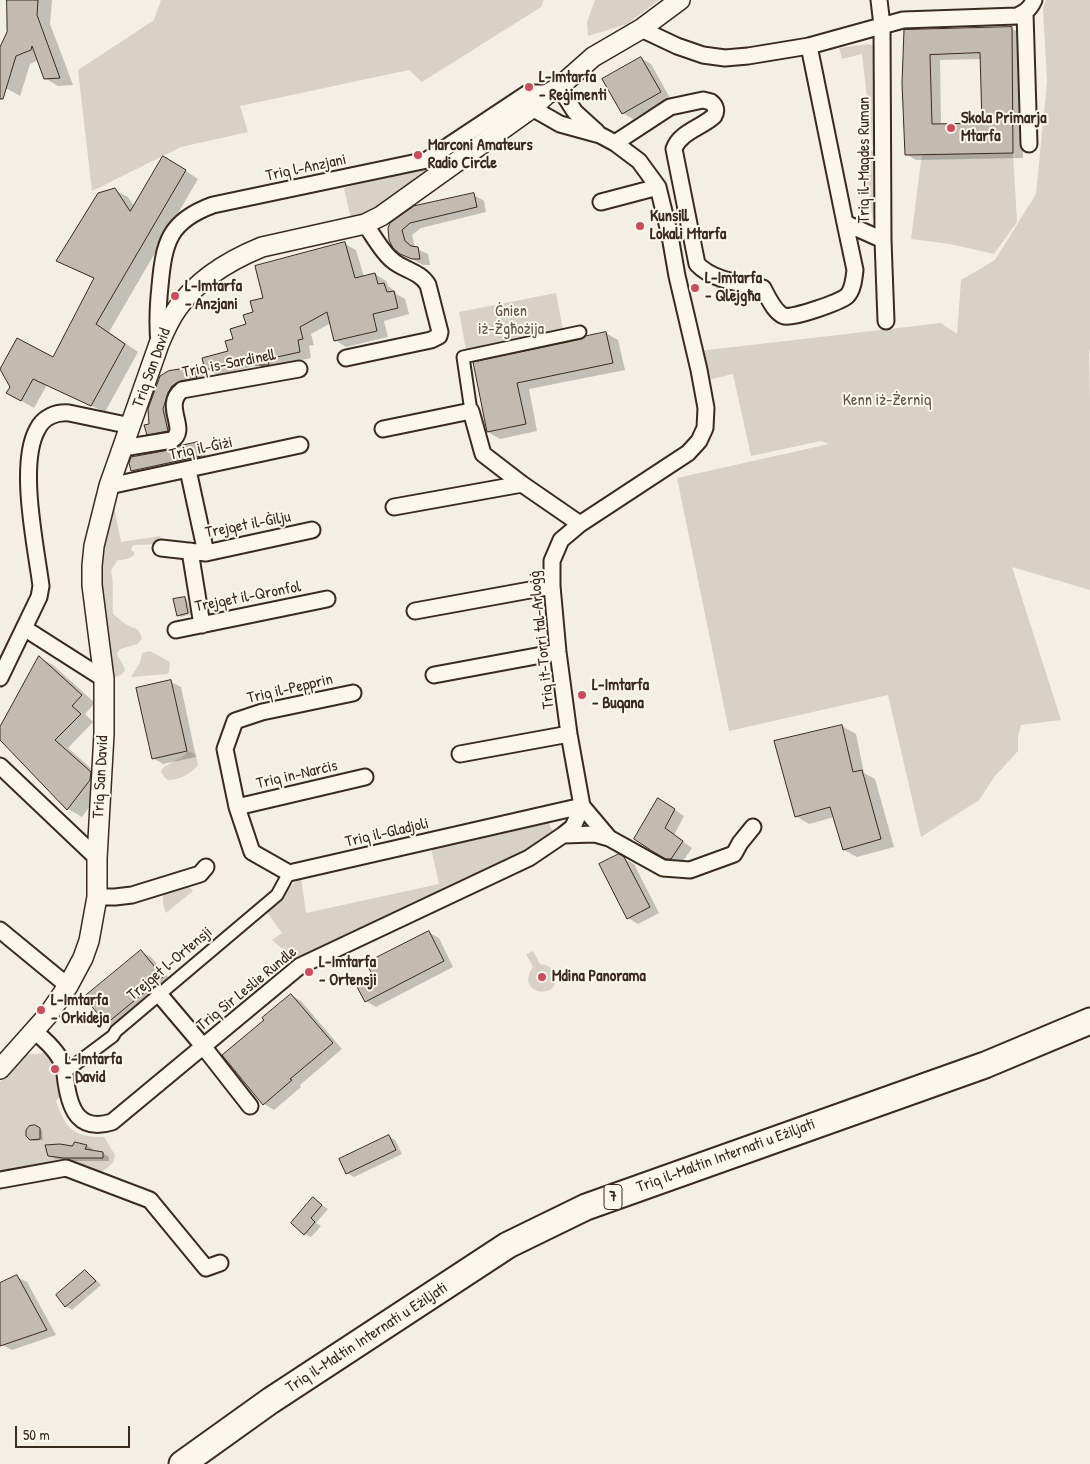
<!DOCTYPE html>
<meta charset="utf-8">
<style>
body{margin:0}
#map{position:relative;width:1090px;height:1464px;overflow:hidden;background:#f3efe4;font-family:"Patrick Hand",sans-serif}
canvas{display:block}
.scale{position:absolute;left:15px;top:1426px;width:115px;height:22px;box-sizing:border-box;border:2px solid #3b2a1e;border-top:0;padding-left:6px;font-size:15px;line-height:18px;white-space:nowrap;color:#3b2a1e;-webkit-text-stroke:4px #fbf7ec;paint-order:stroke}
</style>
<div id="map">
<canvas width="1090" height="1464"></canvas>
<div class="scale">50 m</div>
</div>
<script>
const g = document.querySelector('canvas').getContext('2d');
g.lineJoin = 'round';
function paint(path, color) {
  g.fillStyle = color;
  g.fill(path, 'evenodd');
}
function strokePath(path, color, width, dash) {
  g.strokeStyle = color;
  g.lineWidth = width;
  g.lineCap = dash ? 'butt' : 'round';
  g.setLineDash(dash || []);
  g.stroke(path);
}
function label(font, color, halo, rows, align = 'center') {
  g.font = font + ' "Patrick Hand",sans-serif';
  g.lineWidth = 4;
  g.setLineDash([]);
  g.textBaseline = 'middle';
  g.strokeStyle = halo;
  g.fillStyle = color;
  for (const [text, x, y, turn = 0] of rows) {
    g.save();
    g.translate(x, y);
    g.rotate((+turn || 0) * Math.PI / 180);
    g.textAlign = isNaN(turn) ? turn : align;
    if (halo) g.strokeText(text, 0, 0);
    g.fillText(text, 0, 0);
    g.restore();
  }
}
paint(new Path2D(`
 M161 0H544L541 7 422 82 409 70 240 106 248 132 181 147 92 191 78 70 154 20Z
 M595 0H659L627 24 588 36 587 22Z
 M1046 0H1090V348L1089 354 1090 405V590L1012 567 1061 720 1021 725 1018 737V751L995 776 979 800 921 837 888 695 729 731 677 478 829 444 821 441 751 456 733 374 708 380 699 351 941 323 957 334 961 280 995 260 1036 194 1047 82 1043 8Z
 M869 44 873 46 875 52 877 218 873 219 862 154 873 150 862 54 842 59 839 48Z
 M1013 153 1017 222 994 254 950 244 911 239 922 154Z
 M433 166 427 174 360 216 351 219 344 188Z
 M556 293 563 330 466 350 459 312Z
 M112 496 121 542 160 536 163 544 133 545 131 550 135 553C131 559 126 560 118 560L111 570C114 585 112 599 113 614 117 617 122 622 127 625 136 630 138 626 142 638L138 644 120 649 117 654C120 661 124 664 125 671L121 675 113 678 98 569Z
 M150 651 170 662 169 672 167 674 131 677 140 663 142 653Z
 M187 751 191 752 196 755 198 765C191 774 179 780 168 780L164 777 161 771 164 767 185 755Z
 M547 820 555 835 515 857 294 959 272 940 282 933 265 909 301 877 306 913 439 884 431 848Z
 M187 884 193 891 166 913C157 890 168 889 187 884Z
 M533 951 540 964C547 965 553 967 555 975 562 1001 513 995 533 967L526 954Z
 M44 1053 60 1070 62 1094 56 1101C66 1130 74 1137 104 1137L115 1155 113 1163 98 1175 66 1160 40 1165 0 1175V1082L24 1055Z`), '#d8d1c6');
paint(new Path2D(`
 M9 0H52L50 24 73 85 58 86 45 78 38 60 30 64 20 96 0 85V50L8 33Z
 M1011 28 1021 34 1023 158 916 160 906 154 905 31ZM982 59 983 124 941 125 940 60Z
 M641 58 651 64 670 98 633 119 622 113Z
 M177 165 198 179 109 332 138 352 105 412 47 385 34 408 8 393 53 359 95 279 71 268 114 190 128 197 134 206Z
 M474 195 484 201 486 212 421 228 412 235 415 248 428 254 430 265H423L401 253 389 228Z
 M345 244 356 250 364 277 375 274 386 281 388 286 395 291 396 294 405 299 409 314 384 321 388 337 346 347 335 340 331 323 311 334 314 345 309 346 311 358 279 365 268 371 259 365 218 375 206 369 229 352 235 340 247 325 265 299Z
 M606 333 618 340 625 370 529 389 537 431 500 439 488 432 475 363 582 340Z
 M194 368 204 374 206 383 178 399 177 436 158 440 148 434 161 377Z
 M198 444 204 448 207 459 138 474 132 470 174 450Z
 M185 598 187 600 191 614 181 617 178 615Z
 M40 658 53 665 95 703 85 714 93 722 68 748 104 780 103 788 82 817 68 809 0 738V730Z
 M171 682 181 687 196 757 163 764 153 758Z
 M842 726 856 734 864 773 875 779 894 847 857 857 844 850 834 817 809 824 796 816Z
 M669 806 684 816 674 835 692 848 681 864H677L653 850Z
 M619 856 634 864 659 913 638 924 628 918Z
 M428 932 439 938 453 967 376 1007 366 1001 374 974Z
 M141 952 151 957 173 983 117 1029 107 1023Z
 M291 995 301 1001 342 1049 300 1085 301 1087 274 1110 264 1104Z
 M35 1127 42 1131 43 1140 34 1141 30 1139Z
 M388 1136 395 1140 402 1154 354 1177 347 1173 340 1160Z
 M87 1146 93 1149 92 1151 103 1153 109 1157V1161H72L56 1159 49 1155 72 1148Z
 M313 1199 328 1209 316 1223 321 1226 311 1237 305 1234Z
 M85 1272 92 1276 101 1285 72 1310 65 1306Z
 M17 1277 27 1282 56 1335 12 1350 2 1345 0 1342V1285Z`), '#0003');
const building = new Path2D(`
 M7 0H38L37 15 60 78 44 79 32 46 31 50 16 56 3 99H0V47L7 32Z
 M1012 27 1013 153 905 155 902 83 904 30ZM980 53 982 123 932 124 930 55Z
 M641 57 661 92 622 114 602 79Z
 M163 156 186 170 96 324 125 344 91 406 33 379 21 401 6 393 10 387 0 369 17 338 53 357 94 278 56 261 98 193 115 188 130 211Z
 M474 193 477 207 410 223 402 230 405 241 411 246 418 247 420 259H412L400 254 393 248 389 240 388 228 390 223 414 206Z
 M345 242 355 278 375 273 378 284 384 283 387 292 394 291 398 308 373 314 377 331 334 341 327 312 300 327 303 339 298 340 300 352 268 359 269 365H255L253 358 205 370 202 358 228 351 225 341 233 339 230 329 246 324 243 315 253 312 250 301 263 298 255 266Z
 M606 332 613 363 517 383 526 424 487 432 473 362 582 339 586 336Z
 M194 367 197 378 180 381 172 386 168 393 163 409 168 431 147 435 144 425 149 424 148 409 160 376 168 371Z
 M198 442 201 456 131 471 129 463 131 457 174 449 179 446Z
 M185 597 188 613 177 616 173 599Z
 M39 656 82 695 72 706 81 714 55 740 91 772 90 780 67 810 0 740V727Z
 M171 680 187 751 152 759 136 688Z
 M842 725 853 772 862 770 881 839 843 850 830 807 795 817 774 741Z
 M658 798 675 809 665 828 683 841 671 859H666L652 851 634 839Z
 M619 854 624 857 650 907 627 919 599 864Z
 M429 931 444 961 365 1002 355 983 372 974 366 963Z
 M141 950 163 977 106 1024 84 997Z
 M291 994 333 1043 290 1079 292 1080 263 1105 222 1055 264 1020 262 1018Z
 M35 1125 40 1128V1139L30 1140 26 1136V1130L29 1126Z
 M389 1135 396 1150 346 1174 339 1159Z
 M75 1142 87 1145 85 1149 103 1152V1158H64L48 1156 45 1145 60 1144 72 1146Z
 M313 1197 322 1205 311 1218 315 1222 304 1235 291 1223Z
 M85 1270 96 1281 65 1307 56 1295Z
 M17 1275 47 1330 0 1346V1283Z`);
paint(building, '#c3bbb0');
strokePath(building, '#3b2a1e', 1);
const pedestrian = new Path2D(`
 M471 411 463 357 580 332
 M65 1072 113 1036 116 1031 277 895 289 873`);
const minor = new Path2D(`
 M879 0 882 25 883 240 886 321
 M1025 13 1029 144
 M641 29 677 46 703 55 725 58 748 56 809 46 903 20 1017 16C1026 12 1030 9 1034 0
 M809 46 845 223 883 240
 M559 87 575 112 597 132
 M532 108 560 124 600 135 615 143 639 161 658 187 670 236 677 276 699 370 706 408 705 428 699 441 688 453 580 524 561 540 552 561V586L558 652 569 734 582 806
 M615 143 670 107 703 100 711 102C716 106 717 111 714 116 701 128 680 132 674 149L697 264C713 281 741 283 763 288 768 297 774 312 784 316 792 319 840 302 847 296 853 290 854 279 855 270L845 223
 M601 202 658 187
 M159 344C157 324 158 305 160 286 164 242 169 221 213 205L427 160 528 93H548
 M346 358 431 340 439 336 440 332 428 285C420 271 403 270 392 260 382 252 373 235 365 224
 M383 429 471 411 483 454 522 484 580 524
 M123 448 172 440C189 429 162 406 182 390L299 369
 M188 470 206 553
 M109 486 300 445
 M394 507 522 484
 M161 548 206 553 312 530
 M190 551 202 625
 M415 611 552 586
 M24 628 104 679
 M176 630 327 599
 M434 675 558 652
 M0 678 39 597 41 586C36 547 18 465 37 430 43 417 56 412 69 413L131 426
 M353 693 262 712 235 721 225 749 237 807 252 852 289 873 582 806
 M460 754 569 734
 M0 766 97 858
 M582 806 609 838 663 868 690 870 734 854 740 843 753 827
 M237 807 365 777
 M563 835 595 834 609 838
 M97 897H115L132 895 200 874 206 867
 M0 930 68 986
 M159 994 203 1046 250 1106
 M34 1031C44 1039 57 1050 62 1063 65 1069 65 1075 66 1082 70 1110 79 1132 112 1122L300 966 529 858 563 835 573 827 582 806
 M0 1180 66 1168 150 1200 206 1268 220 1263`);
const tertiary = new Path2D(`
 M0 1069 48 1015 68 986 83 958 89 941 97 897V858L104 734V679L92 585V566L94 546 109 486 159 344C164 332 169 320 177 309 197 280 230 260 262 247L365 224 381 216 532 108 546 95 559 87 593 57 641 29 680 0`);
const trunk = new Path2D(`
 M182 1464 270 1401 508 1245 586 1207 985 1065 1090 1021`);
strokePath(pedestrian, '#3b2a1e', 15);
strokePath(minor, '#3b2a1e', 19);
strokePath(tertiary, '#3b2a1e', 22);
strokePath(trunk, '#3b2a1e', 29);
strokePath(pedestrian, '#fbf7ec', 11);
strokePath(minor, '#fbf7ec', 15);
strokePath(tertiary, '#fbf7ec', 19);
strokePath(trunk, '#fbf7ec', 25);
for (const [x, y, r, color] of [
 [529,87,5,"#d1495b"],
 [951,128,5,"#d1495b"],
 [418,155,5,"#d1495b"],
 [640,226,5,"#d1495b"],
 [695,288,5,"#d1495b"],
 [175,296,5,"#d1495b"],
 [582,695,5,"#d1495b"],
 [309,972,5,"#d1495b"],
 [542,977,5,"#d1495b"],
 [41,1010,5,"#d1495b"],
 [55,1069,5,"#d1495b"]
]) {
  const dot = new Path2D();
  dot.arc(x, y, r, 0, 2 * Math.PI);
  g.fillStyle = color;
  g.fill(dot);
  strokePath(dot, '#fbf7ec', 2);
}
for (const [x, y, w] of [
 [613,1197,18]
]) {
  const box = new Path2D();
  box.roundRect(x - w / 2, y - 12.5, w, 25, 4);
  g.fillStyle = '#fbf7ec';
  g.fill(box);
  strokePath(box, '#3b2a1e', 1);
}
label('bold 15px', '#3b2a1e', null, [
 ["7",613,1197]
]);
label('bold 16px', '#3b2a1e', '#fbf7ec', [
 ["L-Imtarfa",539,78],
 ["- Reġimenti",539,96],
 ["Skola Primarja",961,119],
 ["Mtarfa",961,137],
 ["Marconi Amateurs",428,146],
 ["Radio Circle",428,164],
 ["Kunsill",650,217],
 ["Lokali Mtarfa",650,235],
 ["L-Imtarfa",705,279],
 ["- Qlejgħa",705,297],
 ["L-Imtarfa",185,287],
 ["- Anzjani",185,305],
 ["L-Imtarfa",592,686],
 ["- Buqana",592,704],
 ["L-Imtarfa",319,963],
 ["- Ortensji",319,981],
 ["Mdina Panorama",552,977],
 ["L-Imtarfa",51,1001],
 ["- Orkideja",51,1019],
 ["L-Imtarfa",65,1060],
 ["- David",65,1078]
], 'left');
label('16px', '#3b2a1e', '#fbf7ec', [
 ["Triq il-Maqdes Ruman",865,160,-90],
 ["Triq l-Anzjani",306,168,-12],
 ["Triq is-Sardinell",229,364,-11],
 ["Triq San David",152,368,-70],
 ["Triq il-Ġiżi",201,449,-12],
 ["Trejqet il-Ġilju",248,525,-11],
 ["Trejqet il-Qronfol",248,597,-11],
 ["Triq it-Torri tal-Arloġġ",542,640,-96],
 ["Triq il-Pepprin",290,689,-13],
 ["Triq in-Narċis",297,775,-13],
 ["Triq San David",101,777,-87],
 ["Triq il-Gladjoli",387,833,-13],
 ["Trejqet l-Ortensji",170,964,-40],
 ["Triq Sir Leslie Rundle",247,989,-39],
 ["Triq il-Maltin Internati u Eżiljati",726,1156,-20],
 ["Triq il-Maltin Internati u Eżiljati",367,1338,-33]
]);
label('16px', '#625448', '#fbf7ec', [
 ["Ġnien",511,312],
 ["iż-Żgħożija",511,330],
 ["Kenn iż-Żerniq",887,401]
]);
</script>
